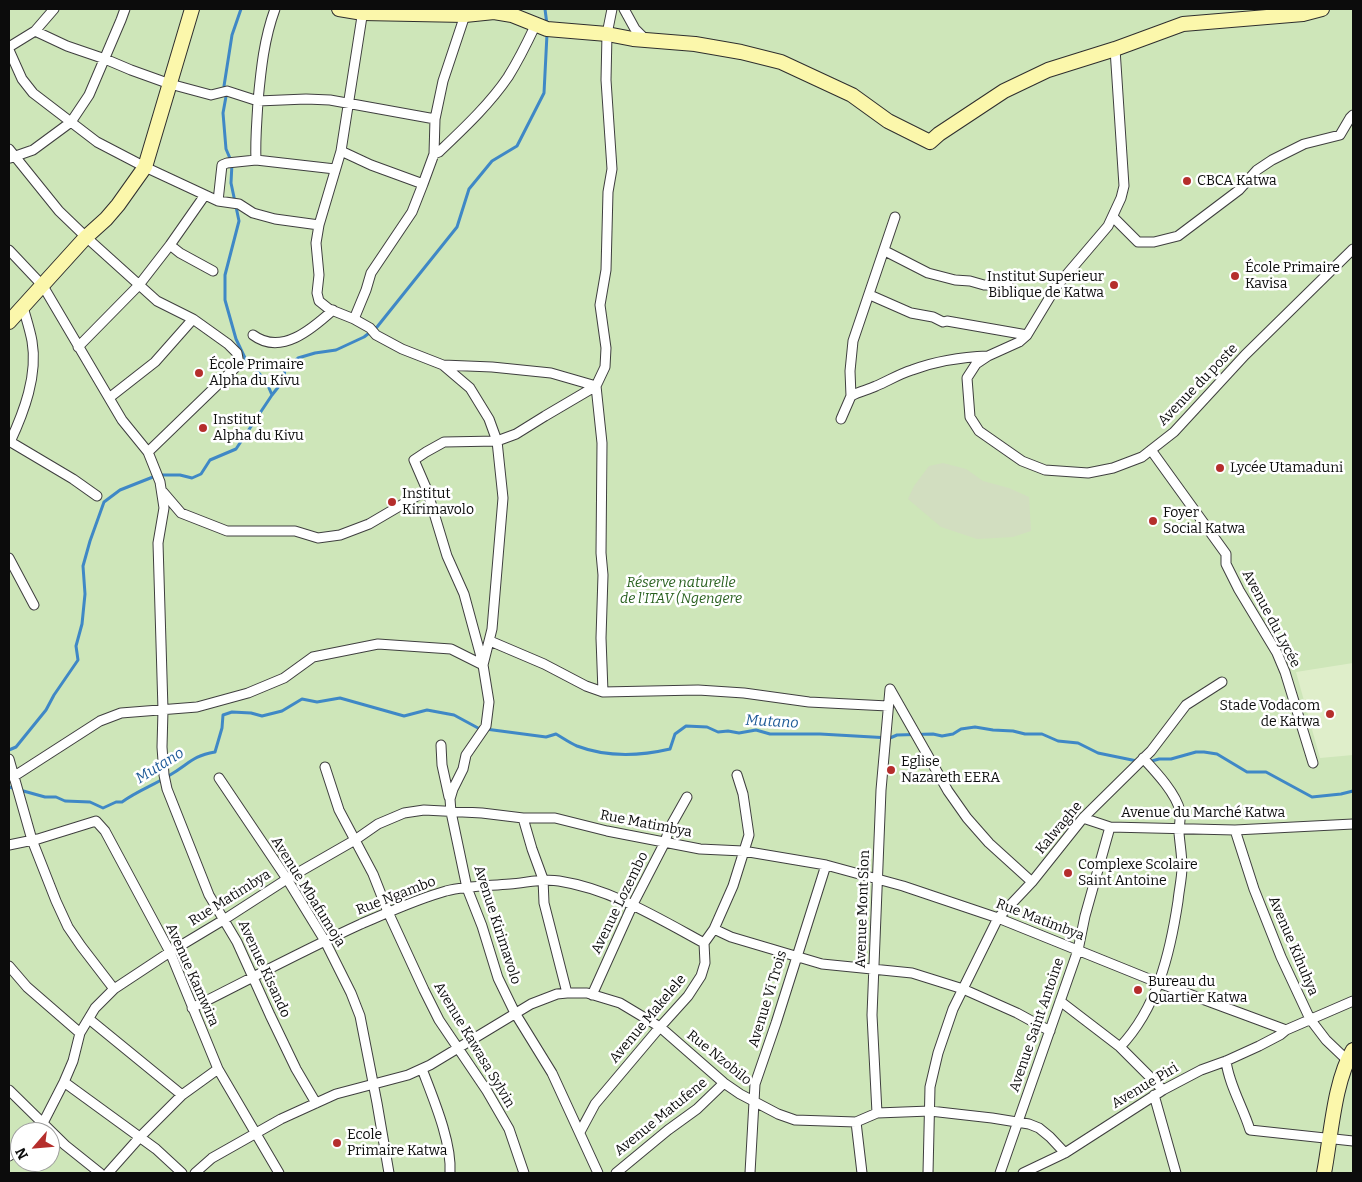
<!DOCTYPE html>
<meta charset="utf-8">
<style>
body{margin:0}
#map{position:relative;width:1362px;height:1182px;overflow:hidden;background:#fefced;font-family:Bitter,serif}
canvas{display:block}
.frame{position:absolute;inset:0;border:10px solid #0c0c0c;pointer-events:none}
.north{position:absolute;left:10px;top:1122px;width:50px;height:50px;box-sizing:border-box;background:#fff;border:1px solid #9e9e9e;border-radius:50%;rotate:243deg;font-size:14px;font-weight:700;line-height:20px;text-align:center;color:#0c0c0c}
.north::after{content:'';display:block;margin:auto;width:18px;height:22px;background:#b52e2c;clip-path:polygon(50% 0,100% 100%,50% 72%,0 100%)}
</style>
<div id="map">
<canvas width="1362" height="1182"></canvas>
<div class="frame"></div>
<div class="north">N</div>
</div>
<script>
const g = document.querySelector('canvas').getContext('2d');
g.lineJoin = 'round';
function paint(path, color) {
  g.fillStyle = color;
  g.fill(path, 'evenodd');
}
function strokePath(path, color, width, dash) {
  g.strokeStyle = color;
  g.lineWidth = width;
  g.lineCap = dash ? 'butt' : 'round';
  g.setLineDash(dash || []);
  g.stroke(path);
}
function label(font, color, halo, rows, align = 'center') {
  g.font = font + ' Bitter,serif';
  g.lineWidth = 5;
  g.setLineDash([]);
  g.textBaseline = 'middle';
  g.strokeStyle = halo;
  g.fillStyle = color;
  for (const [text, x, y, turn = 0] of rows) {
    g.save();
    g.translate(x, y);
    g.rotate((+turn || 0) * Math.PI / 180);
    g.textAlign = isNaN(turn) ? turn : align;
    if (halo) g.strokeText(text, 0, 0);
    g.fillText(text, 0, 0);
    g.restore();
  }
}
paint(new Path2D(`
 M9 9H1353V1173H9ZM20 1132H50V1162H20Z`), '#cee6b9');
paint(new Path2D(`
 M943 463 966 469 983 481 1009 488 1029 497 1031 531 1013 537 977 539 941 527 908 499 914 486 929 466Z`), '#d2dec0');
paint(new Path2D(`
 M1353 663V755L1320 758 1296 672Z`), '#dfeeca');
strokePath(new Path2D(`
 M241 9 232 35 224 86 227 91 223 113 226 149 232 163 231 183 239 221 225 275V300L236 339 245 358 266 381 272 395
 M545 9 547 25
 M9 750 16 747 46 710 54 695 78 660 76 646 82 624 85 594 83 566 90 541 104 502 120 490 158 475H180L192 478 201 474 210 460 236 449 272 395 283 381 285 370 298 358 315 353 336 350 364 337 377 327 457 227 469 189 492 161 517 146 544 93 547 34
 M1148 762 1159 759H1171L1196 752H1204L1217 754 1247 772H1266L1312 797 1341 794 1353 791
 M9 787 45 797H56L65 801 90 802 103 808 116 802H122C137 791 154 785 170 775 189 764 192 756 215 752L222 728 223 715 232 712 251 713 262 716 282 711 302 699 317 702 340 698 404 716 427 710 454 715 478 728 546 737 556 734C563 738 570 743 577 746 606 757 640 756 670 749L675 734 686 726 707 727 718 732 728 731 739 733 756 730 770 734H820L890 738 897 735 933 734 942 736 953 734 961 729 975 727 993 730 1013 731 1025 734H1042L1058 741 1078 743 1098 753 1137 761`), '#3f88c6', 3);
const street = new Path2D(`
 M624 9 635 29 646 40
 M363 10 341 151 319 225 316 243 319 275 317 293 319 301 329 309 354 319 370 328 376 335 402 349 443 365 492 367 551 373 596 386
 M35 31 67 46 105 59 131 70 170 84 211 95 227 91 258 101 306 99 330 100 435 119
 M9 47 35 31 54 9
 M1115 49 1124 186 1121 198 1108 226 1056 287 1027 335 1019 342 988 356 976 364 967 378 970 417 979 431 1022 461 1045 470 1088 473 1113 468 1142 457 1174 432 1245 355 1353 249
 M9 50 22 79 33 93 97 142 145 167 218 201 239 204 253 213 275 219 319 225
 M9 149 59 211 86 237 157 301 193 319 228 344 237 353 239 364 148 452
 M341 151 371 165 423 184
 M434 154 439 152C463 129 489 105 508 77 518 61 527 43 535 26
 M10 158 33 150 71 122 89 95 121 20 125 9
 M256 160C255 140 257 121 258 101 261 69 264 39 275 9
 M218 201 222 165 227 163 256 160 335 169
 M1113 217 1138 242H1154L1178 236 1239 190 1257 170 1272 160 1304 144 1340 135 1350 118 1353 115
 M170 245 180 253 213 271
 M9 250 43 286 122 420 148 452 160 482 164 508 158 543 163 710 162 747 164 775 167 789 209 895 237 942 270 1015 296 1069 316 1103
 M885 251 928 273 955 280 970 281 984 285H1008
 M870 295 911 313 933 317 943 322 947 321 1027 335
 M354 319 366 290 371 273 412 212 423 184 434 154 435 119 443 81 465 15V11
 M253 335C281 356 312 329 333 310
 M78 347 139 285 170 245 205 195
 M443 365 470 388 489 419 497 441 503 498 492 629 483 665 489 702 486 726 466 755 463 769 453 789 450 799 451 812 467 888 482 926 498 978 515 1013 552 1073 598 1173
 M851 396C860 391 868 390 876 386 888 381 899 374 912 370 936 361 962 357 988 356
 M109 398 155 362 193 319
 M841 419 851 396 850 371 853 341 895 217
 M9 441 73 479 97 496
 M10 442C24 412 38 375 32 341 30 330 26 318 23 307
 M1151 450 1226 554V564L1239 590 1277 653 1285 672 1313 763
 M163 492 181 513 227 531H295L318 538 340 535 369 524 427 490
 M9 558 34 605
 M490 641 544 664 586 686 603 692 698 690 744 693 809 702 888 706
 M483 664 464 594 447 556 427 490 414 460 426 452 444 442 497 441 516 434 545 416 596 386
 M890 689 948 791 967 818 989 843 1032 882
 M603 692 601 638 603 575 601 553 602 443 596 386 605 367 606 348 600 305 606 270 608 192 612 169 606 80 607 34 612 9
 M441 745 442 765 449 797
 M9 759 32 840 56 901 68 927 81 946 114 989
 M325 767 339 810 373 874 388 912 424 990 439 1020 487 1091 509 1129 524 1173
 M13 777 100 721 121 713 197 707 248 693 284 678 313 657 378 644 451 649 483 665
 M219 778 287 879 325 941 351 993 360 1016 377 1103 389 1173
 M523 818 532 849 543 879 544 903 567 993
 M1083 818 1110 827 1235 830 1353 824
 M1235 830 1254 889 1281 957 1310 1019 1326 1040 1347 1060
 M9 845 38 839 96 821 105 831 170 952 218 1069 279 1173
 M714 929 731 937 822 964 912 973 963 989 1017 1013 1050 1031
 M9 966 27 987 80 1033
 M592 995 633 904 665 842 669 829 687 797
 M1060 1001 1120 1047 1163 1090
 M192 1008C248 980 304 950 361 924 389 912 417 899 446 891 467 886 488 886 510 884 526 883 542 878 559 881 611 889 658 918 704 943
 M89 1019 182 1095
 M1120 1047C1157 1008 1170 954 1178 901 1179 890 1182 878 1182 867 1182 856 1180 845 1179 833 1179 826 1181 817 1180 811 1176 793 1155 771 1143 758
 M1226 1061C1229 1085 1243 1107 1250 1130L1353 1141
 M422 1069C433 1098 452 1142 450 1173
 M64 1082 156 1149 182 1173
 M9 1090 65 1145 100 1173
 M1154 1095 1176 1173
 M877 1113 872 1015 881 790 890 689
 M856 1122 862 1173
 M35 1132 43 1123 64 1082 73 1061 80 1033 95 1008 114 989 170 952 225 919 287 879 355 840 378 824 404 813 424 810 482 813 523 818H555L607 831 700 849 743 851 826 865 903 886 998 918 1159 983 1286 1030 1353 1001
 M580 1132 595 1104 660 1027 688 996 701 976 705 963 704 943 714 929 733 886 749 835 743 794 737 775
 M9 1156 20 1148
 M108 1173 140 1137 182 1095 218 1069
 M195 1173 212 1158 281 1119 336 1094 408 1075 430 1065 531 1004 557 994 567 993H587L620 1003 660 1027 724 1083 740 1094 778 1114 795 1120 856 1122 877 1113 930 1111 992 1118 1029 1124 1039 1128 1050 1137 1065 1153
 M616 1173 668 1130 697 1109 724 1083
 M750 1173 755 1084 776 1023 826 865
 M928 1173 930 1087 938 1053 953 1009 998 918 1032 882 1083 818 1151 751 1186 705 1222 682
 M1000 1173 1078 950 1085 916 1110 827
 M1023 1173 1065 1153 1163 1090 1201 1070 1226 1061 1259 1046 1280 1035 1286 1030`);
const secondary = new Path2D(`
 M339 9 363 13 465 15 494 12 512 15 547 29 607 34 633 39 695 44 741 52 781 62 852 95 888 121 930 142 939 134 1004 91 1048 70 1115 49 1183 24 1303 14 1322 9
 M9 322 86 237 106 219 118 205 145 167 192 9
 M1324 1173C1331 1137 1334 1081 1353 1050`);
strokePath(street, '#3f3f3f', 11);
strokePath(secondary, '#2e2e2e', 16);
strokePath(street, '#fff', 9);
strokePath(secondary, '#fbf7ab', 14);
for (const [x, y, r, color] of [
 [1187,181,5,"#b52e2c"],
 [1235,276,5,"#b52e2c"],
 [1114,285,5,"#b52e2c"],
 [199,373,5,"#b52e2c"],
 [203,428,5,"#b52e2c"],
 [1220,468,5,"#b52e2c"],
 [392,502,5,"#b52e2c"],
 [1153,521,5,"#b52e2c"],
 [1330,714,5,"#b52e2c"],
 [891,770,5,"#b52e2c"],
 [1068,873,5,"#b52e2c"],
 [1138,990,5,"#b52e2c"],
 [337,1143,5,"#b52e2c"]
]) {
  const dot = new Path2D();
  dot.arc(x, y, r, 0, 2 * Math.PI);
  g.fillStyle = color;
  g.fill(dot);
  strokePath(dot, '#fff', 2);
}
label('14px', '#0c0c0c', '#fff', [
 ["CBCA Katwa",1197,181],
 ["École Primaire",1245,268],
 ["Kavisa",1245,284],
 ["Institut Superieur",1104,277,"right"],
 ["Biblique de Katwa",1104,293,"right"],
 ["École Primaire",209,365],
 ["Alpha du Kivu",209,381],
 ["Institut",213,420],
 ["Alpha du Kivu",213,436],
 ["Lycée Utamaduni",1230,468],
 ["Institut",402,494],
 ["Kirimavolo",402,510],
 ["Foyer",1163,513],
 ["Social Katwa",1163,529],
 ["Stade Vodacom",1320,706,"right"],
 ["de Katwa",1320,722,"right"],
 ["Eglise",901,762],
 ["Nazareth EERA",901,778],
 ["Complexe Scolaire",1078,865],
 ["Saint Antoine",1078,881],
 ["Bureau du",1148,982],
 ["Quartier Katwa",1148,998],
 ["Ecole",347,1135],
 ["Primaire Katwa",347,1151]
], 'left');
label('14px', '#0c0c0c', '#fff', [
 ["Avenue du poste",1198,385,-46],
 ["Avenue du Lycée",1271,619,62],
 ["Avenue du Marché Katwa",1203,813],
 ["Rue Matimbya",646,824,11],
 ["Kalwaghe",1059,828,-50],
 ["Avenue Mbafumoja",308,892,58],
 ["Rue Ngambo",396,896,-21],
 ["Rue Matimbya",230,898,-32],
 ["Avenue Lozembo",620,903,-64],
 ["Avenue Mont Sion",863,909,-88],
 ["Rue Matimbya",1040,920,21],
 ["Avenue Kirimavolo",497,925,72],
 ["Avenue Kihuhya",1293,946,67],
 ["Avenue Kisando",264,969,65],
 ["Avenue Kamwira",192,975,66],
 ["Avenue Vi Trois",768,999,-73],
 ["Avenue Makelele",648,1019,-50],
 ["Avenue Saint Antoine",1037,1025,-71],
 ["Avenue Kawasa Sylvin",474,1045,59],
 ["Rue Nzobilo",719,1058,39],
 ["Avenue Piri",1145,1086,-31],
 ["Avenue Matufene",661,1117,-39]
]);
label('italic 14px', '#2a6120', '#fff', [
 ["Réserve naturelle",681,583],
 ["de l'ITAV (Ngengere",681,599]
]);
label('italic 15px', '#1d5a97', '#fff', [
 ["Mutano",772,722,3],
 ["Mutano",160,766,-32]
]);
</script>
